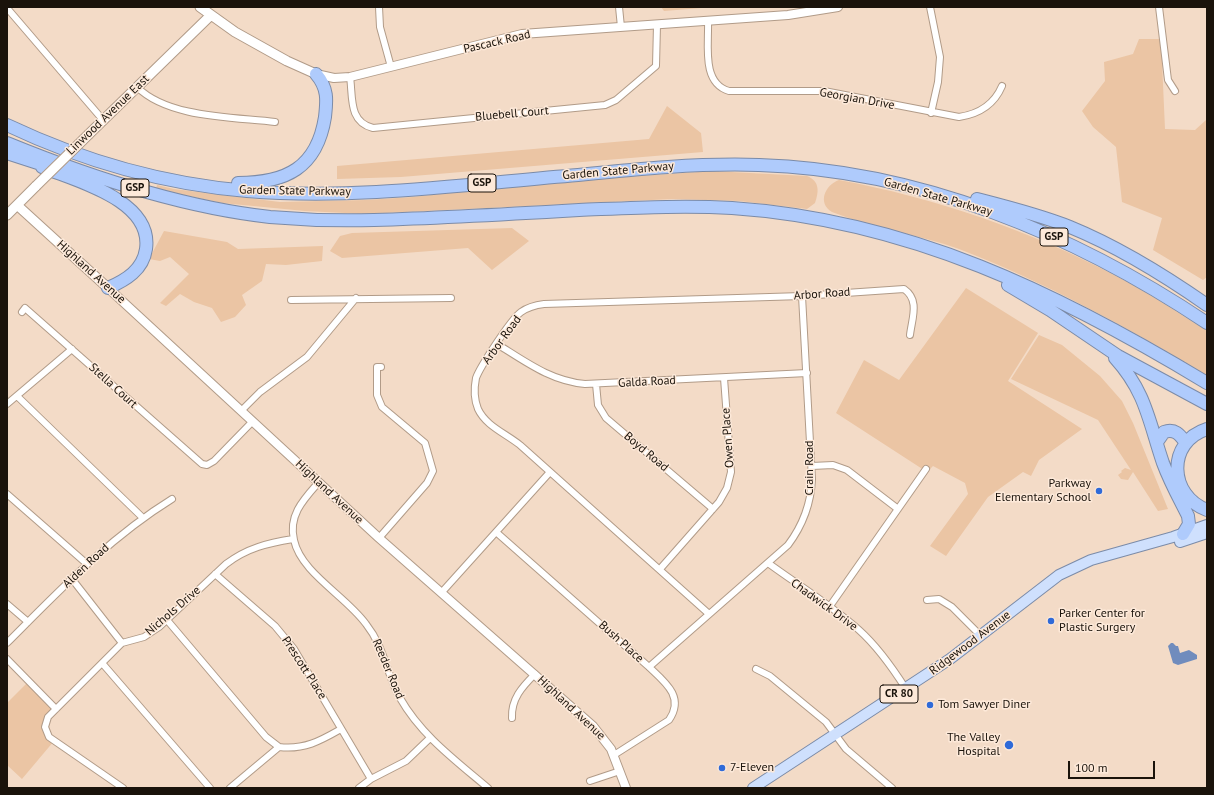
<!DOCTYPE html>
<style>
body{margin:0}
#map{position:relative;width:1214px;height:795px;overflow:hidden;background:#f3dbc7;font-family:"PT Sans",sans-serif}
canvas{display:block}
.frame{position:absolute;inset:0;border:8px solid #1a130b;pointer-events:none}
.scale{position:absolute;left:1068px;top:761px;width:87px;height:18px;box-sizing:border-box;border:2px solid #1a130b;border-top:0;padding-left:5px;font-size:12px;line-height:14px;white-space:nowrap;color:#1a130b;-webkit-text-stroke:3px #fde9d9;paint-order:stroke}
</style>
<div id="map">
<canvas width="1214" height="795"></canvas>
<div class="frame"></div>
<div class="scale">100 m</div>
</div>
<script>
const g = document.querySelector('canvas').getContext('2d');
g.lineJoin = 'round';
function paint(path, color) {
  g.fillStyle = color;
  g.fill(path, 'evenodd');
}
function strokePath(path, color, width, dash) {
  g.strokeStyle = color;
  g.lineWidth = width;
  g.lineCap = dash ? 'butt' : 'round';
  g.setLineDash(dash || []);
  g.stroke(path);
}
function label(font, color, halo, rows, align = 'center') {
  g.font = font + ' "PT Sans",sans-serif';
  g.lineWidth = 3;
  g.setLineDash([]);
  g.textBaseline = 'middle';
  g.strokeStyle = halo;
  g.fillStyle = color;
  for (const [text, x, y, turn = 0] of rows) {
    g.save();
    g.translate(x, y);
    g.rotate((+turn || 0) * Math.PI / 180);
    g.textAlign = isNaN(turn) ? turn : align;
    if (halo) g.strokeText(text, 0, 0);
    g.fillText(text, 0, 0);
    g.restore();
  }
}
paint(new Path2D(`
 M661 7H714L664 11Z
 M1139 39H1161L1165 129 1195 130 1206 120 1207 121V277L1203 280 1153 250 1162 218 1122 202 1116 147 1093 127 1082 111 1105 81 1104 62 1133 54Z
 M667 106 701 133 703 152 401 177 337 179V166L649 139Z
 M712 171 807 176C820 181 819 192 815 203L807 209 739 201 672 199 365 214 305 211 222 203 156 189 157 185 174 189 280 202 366 200 413 197 526 184Z
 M839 180C936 198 1029 230 1116 276 1148 292 1177 312 1207 331V376C1131 329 1043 281 959 249 918 234 872 228 832 212 817 203 825 185 839 180Z
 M512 228 529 241 492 270 468 248 342 258 330 251 340 236 352 233Z
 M164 231 227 242 238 249 323 246 322 261 286 265 266 264 262 281 242 295 246 305 235 317 221 322 212 308 194 302 180 294 166 306 160 303 189 274 170 257 160 261 149 259Z
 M966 288 1038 333 1008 381 1082 429 1039 460 1031 476 1023 472 988 497 946 556 930 546 968 494 965 483 933 466 927 472 836 413 864 360 899 380Z
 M1039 335 1062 345 1100 376 1122 401 1133 423 1168 509 1158 511 1133 472 1128 480 1121 479 1118 475 1122 472 1121 471 1125 468 1131 470 1098 420 1011 379Z
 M29 681 56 709 45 727 54 741 22 779 7 765V703Z`), '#ebc5a4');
paint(new Path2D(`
 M1171 643H1173L1176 646H1178L1180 653 1189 650 1197 655V659L1178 665 1173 663 1168 646Z`), '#708cbd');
const minor = new Path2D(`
 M379 7 380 27 391 67
 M619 7 621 27
 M930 7 940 57 938 82 931 113
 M1159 7 1168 80 1175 91
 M7 8 103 120
 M708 21C709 44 701 83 729 91H824L959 117C979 114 994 105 1002 86
 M350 77C353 96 348 122 373 128L605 105 616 100 656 66 657 25
 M137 87C168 118 233 117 275 122
 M291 300 451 298
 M22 312 25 308 202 464 207 465 214 461 253 421
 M497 344C526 362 551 381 585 384L807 373
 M596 384 598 405 606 418 713 509
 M17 396 143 518
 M7 404 72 349
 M242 410 260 392 307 357 356 298
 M812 466 833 465 847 470 898 509
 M319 482C304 499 288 515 294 540 301 573 346 596 366 624 385 648 386 673 400 698 421 735 455 760 488 788
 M7 494 87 564
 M496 532 649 667C665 682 685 697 669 720L614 755
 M379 538 427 483 433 471 425 443 382 407 377 395V367H381
 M768 563C798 585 831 605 859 630 878 647 892 667 906 689
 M660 569 719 502 727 488 731 472 724 378
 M215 574 275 626 294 649 371 779
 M72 579 122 643
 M442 592 550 472
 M927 600 939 599 952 607 981 636
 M7 604 28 622
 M830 606 926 469
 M709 614 520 445C505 433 486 426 478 409 474 399 474 388 476 378 480 367 511 319 521 312 528 307 536 305 544 304L802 296 904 289C920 300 912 318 910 335
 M167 620 266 737 279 747
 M7 643C59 591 109 538 172 499
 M7 659 56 709
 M102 663 210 788
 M649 667 788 545C803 525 811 504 812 479L802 296
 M756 669 770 676 826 722 846 749 892 788
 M512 718C511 699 522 687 535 674
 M590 781 620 771
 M123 788 49 737 45 727 48 717 122 643 144 637 159 627 226 564C247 548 268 543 293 539
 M230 788 279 747C304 750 320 741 341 729
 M359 788 371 779 406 761 430 738`);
const tertiary = new Path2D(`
 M316 74 334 78 350 77 522 34 788 15 838 7
 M108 288 379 538 593 726 611 749 626 788`);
const secondary = new Path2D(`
 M200 7 235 32 287 61 316 74
 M89 134 210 16
 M17 205 108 288
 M7 215 36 186`);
const primary = new Path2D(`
 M1180 542 1207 533
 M753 788 950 659 1059 575 1091 560 1173 537 1207 525`);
const motorway = new Path2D(`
 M7 125C83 161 164 184 247 191 357 200 468 184 578 175 638 169 698 163 759 165 920 170 1074 234 1207 323
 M7 143C90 177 180 207 270 217 305 220 339 221 374 220 442 218 511 214 579 210 630 208 681 205 732 208 909 220 1058 293 1207 383
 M7 153 44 165
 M42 167C76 181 153 200 146 249 143 270 126 280 108 288
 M238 183C286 183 317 168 325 117 327 100 328 88 316 74
 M977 199C1008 207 1040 215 1070 227 1119 247 1164 275 1207 305
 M1008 285 1050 310 1118 356 1207 404
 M1115 358C1146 392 1149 422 1163 463 1170 482 1179 498 1188 516L1189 524 1183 534
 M1207 429C1166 442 1169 496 1207 510
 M1157 442 1164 432C1175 428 1180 435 1186 443`);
strokePath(minor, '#b19b88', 8);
strokePath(tertiary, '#b19b88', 10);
strokePath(secondary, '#b19b88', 11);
strokePath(primary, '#7b8ba8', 12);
strokePath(motorway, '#7b8ba8', 14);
strokePath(minor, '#fff', 6);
strokePath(tertiary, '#fff', 8);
strokePath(secondary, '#fff', 9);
strokePath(primary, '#cfe0fd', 10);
strokePath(motorway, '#afcbfc', 12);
const secondaryBridge = new Path2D(`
 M36 186 89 134`);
strokePath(secondaryBridge, '#b19b88', 11, []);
strokePath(secondaryBridge, '#fff', 9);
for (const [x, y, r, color] of [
 [1099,491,4,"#2f6ad8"],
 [1051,621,4,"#2f6ad8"],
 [930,705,4,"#2f6ad8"],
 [1009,745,5,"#2f6ad8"],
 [722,768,4,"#2f6ad8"]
]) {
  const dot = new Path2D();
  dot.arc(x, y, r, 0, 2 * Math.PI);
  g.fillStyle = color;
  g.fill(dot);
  strokePath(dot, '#fde9d9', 1.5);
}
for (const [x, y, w] of [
 [482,183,28],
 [135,188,28],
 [1054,237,28],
 [899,694,38]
]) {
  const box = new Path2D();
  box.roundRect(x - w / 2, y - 9, w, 18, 3);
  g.fillStyle = '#fde9d9';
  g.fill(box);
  strokePath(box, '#1a130b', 1);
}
label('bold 11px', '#1a130b', null, [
 ["GSP",482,183],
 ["GSP",135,188],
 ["GSP",1054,237],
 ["CR 80",899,694]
]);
label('12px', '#1a130b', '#fde9d9', [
 ["Pascack Road",497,42,-13],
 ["Georgian Drive",857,99,10],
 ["Bluebell Court",512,114,-5],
 ["Linwood Avenue East",108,115,-44],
 ["Garden State Parkway",618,171,-5],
 ["Garden State Parkway",295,191,1],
 ["Garden State Parkway",938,197,16],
 ["Highland Avenue",91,272,42],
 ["Arbor Road",822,294,-4],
 ["Arbor Road",502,340,-54],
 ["Galda Road",647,382,-3],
 ["Stella Court",113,386,42],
 ["Owen Place",728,438,-94],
 ["Boyd Road",646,452,40],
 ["Crain Road",810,468,-90],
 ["Highland Avenue",329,492,43],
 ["Alden Road",86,566,-43],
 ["Chadwick Drive",824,605,36],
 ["Nichols Drive",173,611,-41],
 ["Bush Place",621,642,42],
 ["Ridgewood Avenue",970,643,-37],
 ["Prescott Place",304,668,57],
 ["Reeder Road",388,669,67],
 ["Highland Avenue",571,708,43]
]);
label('12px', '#1a130b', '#fde9d9', [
 ["Parkway",1091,484,"right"],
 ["Elementary School",1091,498,"right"],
 ["Parker Center for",1059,614],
 ["Plastic Surgery",1059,628],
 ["Tom Sawyer Diner",938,705],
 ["The Valley",1000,738,"right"],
 ["Hospital",1000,752,"right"],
 ["7-Eleven",730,768]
], 'left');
</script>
